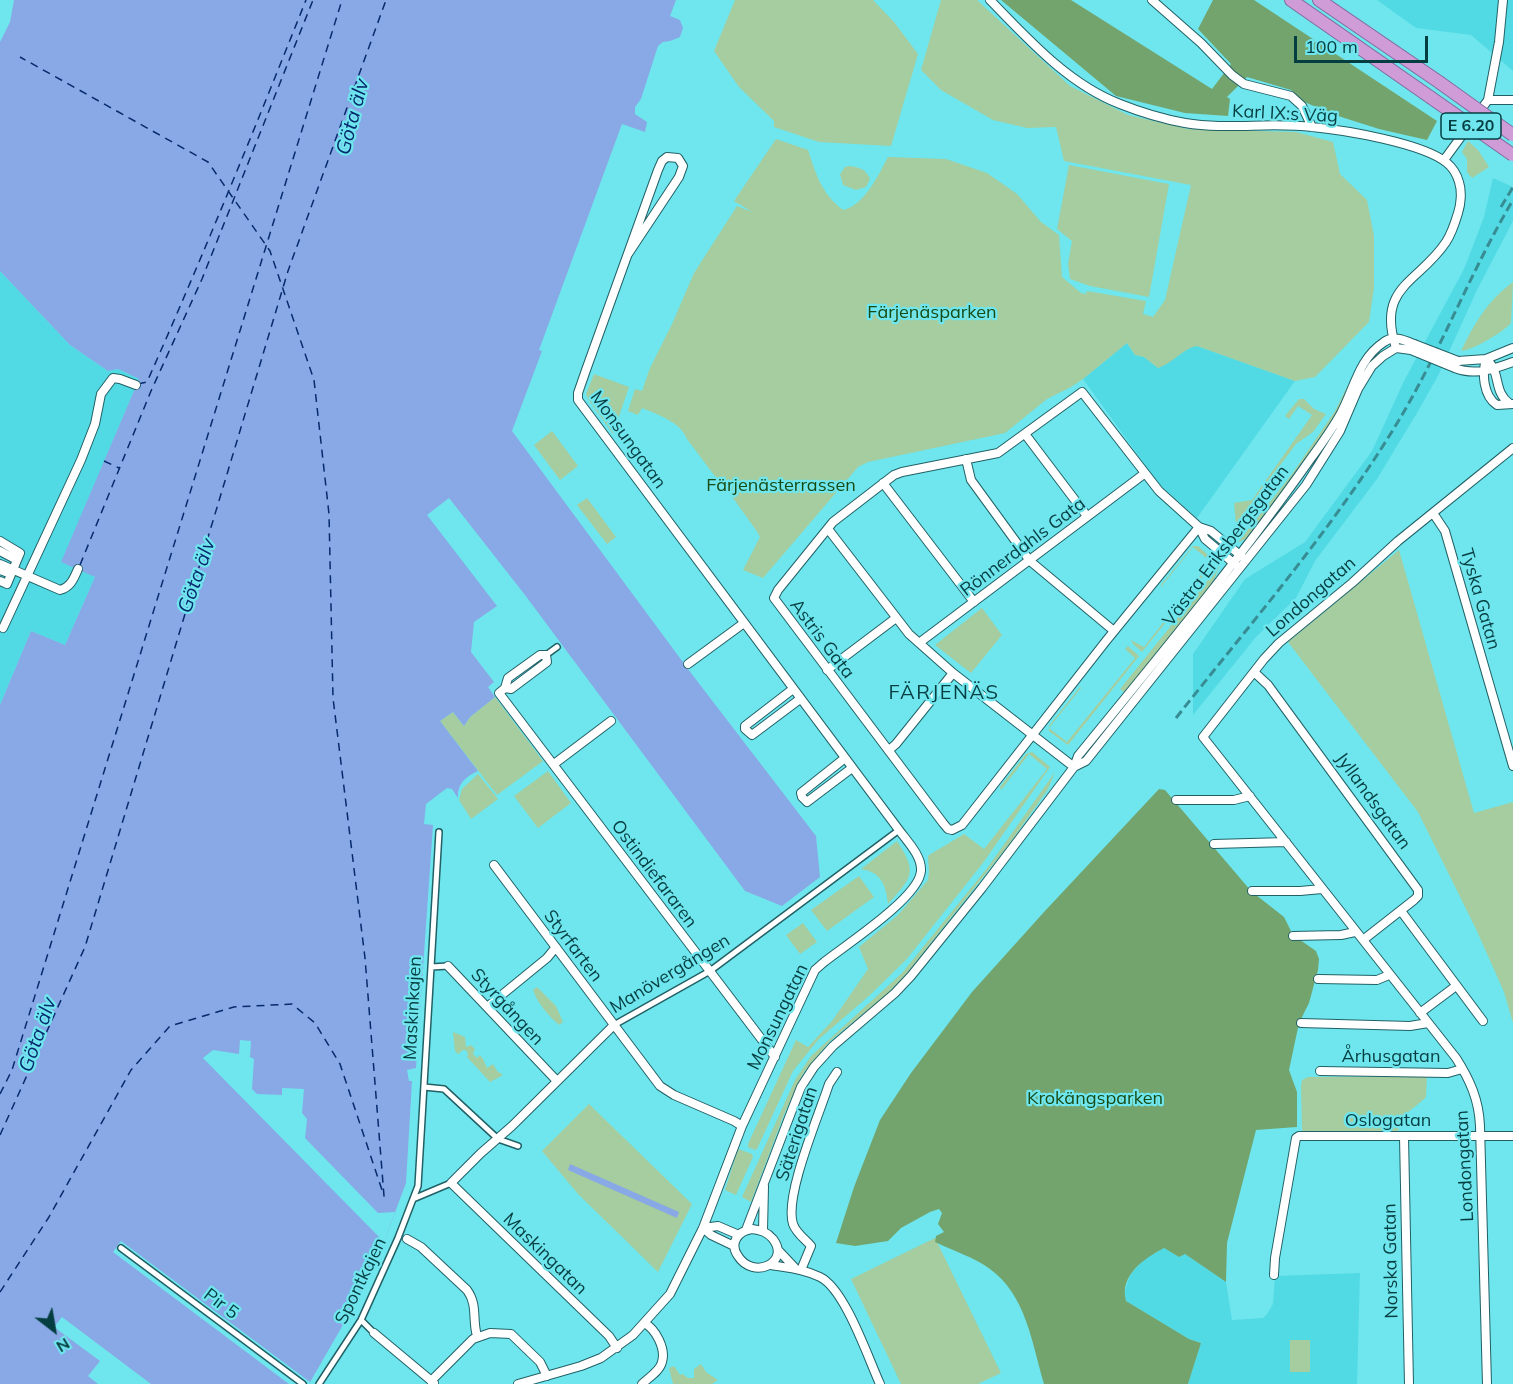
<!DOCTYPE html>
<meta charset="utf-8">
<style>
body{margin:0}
#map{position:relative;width:1513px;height:1384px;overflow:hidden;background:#6fe6ee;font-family:Mulish,sans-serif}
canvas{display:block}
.north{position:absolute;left:24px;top:1300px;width:60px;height:60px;-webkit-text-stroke:4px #6fe6ee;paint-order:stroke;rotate:149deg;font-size:16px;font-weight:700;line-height:24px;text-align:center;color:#053e41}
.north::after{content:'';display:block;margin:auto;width:21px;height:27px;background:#053e41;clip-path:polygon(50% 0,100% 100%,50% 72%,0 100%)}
.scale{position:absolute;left:1294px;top:36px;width:134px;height:27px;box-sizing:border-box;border:3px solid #053e41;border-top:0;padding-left:8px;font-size:18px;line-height:21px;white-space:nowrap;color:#053e41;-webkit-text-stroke:4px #6fe6ee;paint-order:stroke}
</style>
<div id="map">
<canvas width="1513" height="1384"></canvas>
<div class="north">N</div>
<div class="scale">100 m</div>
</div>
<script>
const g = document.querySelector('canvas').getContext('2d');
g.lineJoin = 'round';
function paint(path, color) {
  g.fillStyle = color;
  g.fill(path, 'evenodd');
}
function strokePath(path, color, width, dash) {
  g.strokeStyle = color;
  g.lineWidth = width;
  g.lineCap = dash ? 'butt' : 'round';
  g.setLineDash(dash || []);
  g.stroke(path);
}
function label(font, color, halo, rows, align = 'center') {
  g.font = font + ' Mulish,sans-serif';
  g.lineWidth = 4.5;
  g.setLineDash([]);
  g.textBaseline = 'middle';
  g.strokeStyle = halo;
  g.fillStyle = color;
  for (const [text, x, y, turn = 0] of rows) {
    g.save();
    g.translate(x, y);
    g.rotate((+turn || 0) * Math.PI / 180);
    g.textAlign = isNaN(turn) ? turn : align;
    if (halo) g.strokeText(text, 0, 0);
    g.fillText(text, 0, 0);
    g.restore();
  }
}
paint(new Path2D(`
 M1377 0H1513V71L1471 35 1416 28Z
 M1493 178 1513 187V221L1477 290 1438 376 1417 413 1377 479 1315 561 1296 598 1256 637 1193 715V654L1245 579 1305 542 1372 451 1404 381 1464 269 1484 217Z
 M0 271 70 345 108 371 118 369 139 379 62 561 95 577 65 645 31 631 0 705Z
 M1127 343 1135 355 1144 357 1158 368 1186 348 1197 346 1295 381 1197 518 1158 483 1083 379Z
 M1164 1248 1179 1257 1185 1254 1226 1282 1232 1320 1263 1318 1267 1314 1273 1304 1275 1276 1360 1273 1357 1384H1188L1201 1343 1189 1339 1126 1301 1124 1294 1130 1275 1145 1258Z`), '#52dae4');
paint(new Path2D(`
 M735 0H873L894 22 918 54 891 146 819 142 774 127V121L739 87 714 51Z
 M941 0H977L1070 86 1128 115 1188 129 1296 132 1333 142 1340 174 1367 200 1374 236V288L1369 322 1315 377 1295 381 1197 346C1182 349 1173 363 1158 368L1144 357 1135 355 1127 343 1083 379 1071 387 1047 399 1005 433 868 462 858 467 763 578 743 570 760 537 758 533 721 481 720 483 687 439C680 422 661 416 642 408L638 415 628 411 635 389 642 391 650 368 672 324 694 273 737 206 752 212 734 201 776 139 808 150C816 174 821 193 843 210 864 206 879 174 888 157L946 159 987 173 1017 194 1041 222 1059 235 1062 277 1081 293 1086 294 1087 291 1146 301 1143 314 1153 317 1165 300 1191 185 1064 161 1056 127 1027 128 993 120 941 90 921 70Z
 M1468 141 1478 150 1489 167 1472 178 1467 172V159L1462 152Z
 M1069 165 1169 184 1149 297 1090 286 1070 279 1068 264 1072 241 1057 229Z
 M849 166C859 167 866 169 870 179L866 187 856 190 843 185 840 174 845 167Z
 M1513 282 1511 323C1504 332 1473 350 1461 351 1474 324 1488 300 1513 282Z
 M594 374 629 387 613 434 588 399 586 394Z
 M1348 385H1350L1336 416 1274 506 1247 539 1238 542 1292 474 1335 411Z
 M1299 399H1304L1314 409 1326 414 1313 432 1296 444 1236 524 1234 503 1252 500 1312 415 1298 406 1289 419 1285 416Z
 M552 431 578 466 560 480 534 445Z
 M587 498 616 537 607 544 577 505Z
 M1193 546H1198L1215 561 1142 652 1133 644 1131 640 1144 647 1211 562 1193 547 1161 587V585Z
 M1399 550 1474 813 1513 802V1023L1504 992 1476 929 1418 812 1288 642Z
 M1220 565 1211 587 1125 693 1120 689Z
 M982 608 1002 635 971 673 935 645Z
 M1128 646 1139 656 1068 745 1049 731V726L1080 687 1081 688 1049 728 1067 742 1135 658 1125 649Z
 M495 697 543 761 497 795 440 721 453 712 464 726 470 717Z
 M1032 752 1050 767 983 863 906 960 870 995 818 1040 793 1071 757 1149 755 1150 748 1147V1144L796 1040 808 1047 832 1021 868 969 859 947 898 915 928 880 929 871 928 857 929 855 964 834 984 849 1047 769 1029 754 1001 790 1000 787 1026 754Z
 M548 771 571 803 538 828 514 796Z
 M1055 772 1048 789 1010 843 907 973 887 994 830 1041 804 1072 785 1112 751 1202 742 1197 795 1080 811 1056 902 973 988 867Z
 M478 774 498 799 471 819 459 800 462 789Z
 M897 841C918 873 912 877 888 904 886 885 881 872 861 869Z
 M859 876 874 897 827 931 811 910Z
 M803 923 817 942 800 954 786 935Z
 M537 987 556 1006 563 1022 559 1025C548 1015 538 1004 533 990Z
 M453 1032 465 1037 466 1047 471 1045 475 1049 473 1054 477 1058 480 1055 483 1059 487 1068 493 1064 497 1071 503 1075 490 1082 467 1057 468 1054 466 1050H463L458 1054 455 1051Z
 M1427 1076 1426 1097C1411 1112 1406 1108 1398 1131H1347L1346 1133 1302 1132 1301 1086 1302 1080 1308 1077Z
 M589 1104 692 1204 658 1272 578 1194 542 1151Z
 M738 1149 752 1154 753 1157 736 1195 725 1190Z
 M935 1238 1001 1373 978 1384H901L851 1279Z
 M1290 1340H1310V1372H1290Z
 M701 1364 706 1372 718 1380 712 1384H673L669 1368 674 1366 680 1375 683 1374 688 1378H694V1369Z`), '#a5cd9f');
paint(new Path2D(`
 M1001 0H1071L1212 89 1231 64 1198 29 1213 0H1254L1437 121 1427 140 1379 129 1335 115 1302 101 1291 90 1247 77 1227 97 1230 99 1228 116 1185 113 1116 96Z
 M1159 789 1165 790 1251 891 1284 917 1293 935 1316 951 1319 959 1318 970 1309 1003 1299 1023 1289 1070 1297 1092V1127L1256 1130 1227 1243 1226 1282 1185 1254 1179 1257 1164 1248C1145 1258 1119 1275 1126 1301L1189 1339 1201 1343 1188 1384H1044C1032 1343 1026 1295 990 1269 974 1257 953 1251 935 1242L936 1236 944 1232 938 1224 942 1213 939 1209 930 1212 901 1228 888 1241 855 1246 836 1243 854 1187 880 1120 911 1073 972 992 1044 912Z`), '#73a46d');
paint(new Path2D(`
 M14 0H676L670 16 680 20 683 28 680 37 670 41 663 42 658 46 641 99 635 107V114L647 122 645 132 622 124 539 350 542 351 512 431 691 673 816 836 820 877 782 906 745 891 525 595 449 498 427 515 497 606 474 622 471 652 494 682 488 687 495 697 470 717 464 726 453 712 440 721 478 771C465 777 457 784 458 798L452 789 447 788 426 804 424 824 433 825 416 1068 407 1070 409 1081H412L406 1183 384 1242 359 1297 309 1384H0V705L31 631 65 645 95 577 61 562 139 379 118 369 108 371 70 345 0 271V42L10 22Z
 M570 1164 679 1212 677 1218 568 1170Z`), '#88a9e5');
paint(new Path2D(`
 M240 1040 251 1041 250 1057 254 1059 252 1089 257 1094 282 1095V1088L304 1089 302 1113 307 1119 305 1138 378 1213 395 1212 384 1242 203 1058 213 1050 239 1054Z
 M121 1241 310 1382 309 1384H289L113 1252Z
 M62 1317 151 1384H98L88 1376 100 1361 54 1327Z`), '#6fe6ee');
strokePath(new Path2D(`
 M138 384 147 382C203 256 255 128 306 0
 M104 461 119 468
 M80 565 151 391 202 279 313 0
 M0 1094 12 1070 342 0
 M0 1135 85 947 288 271 386 0
 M0 1292 49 1217 131 1070 170 1026 234 1007 292 1004 315 1023 340 1064 384 1196 365 958 333 698 329 514 314 380 270 251 208 162 20 57`), '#072a6e', 1.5, [8, 6]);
const pedestrian = new Path2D(`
 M546 655 557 647
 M431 967 448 966
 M614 1025 710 971 899 830
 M424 1087 444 1089 498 1139 518 1146
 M413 1199 451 1183
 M121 1248 303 1384
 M361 1320 374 1333
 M319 1384 361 1320 398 1238 418 1186 439 832`);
const minor = new Path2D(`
 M990 0C1028 39 1068 84 1120 104 1140 112 1163 119 1185 123 1227 130 1270 122 1312 127 1344 130 1423 143 1447 163 1452 167 1457 175 1459 182 1462 191 1461 204 1458 213 1455 223 1452 233 1446 242 1419 283 1376 286 1396 348
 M1152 0 1201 43 1232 75 1244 84 1291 96 1302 106 1312 127
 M1488 100H1513
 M1444 160 1488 100 1499 42 1503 0
 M1486 359C1482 373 1483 396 1497 405L1513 404
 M1486 359C1502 372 1492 391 1510 404
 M1458 361 1486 359 1513 348
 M1455 368C1475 376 1494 369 1513 362
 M1025 434 1087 516
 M966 459 971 480 1030 561 1114 631
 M883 483 974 602
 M1433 513 1445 531 1513 766
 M1199 527 1106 641 962 825 952 830 948 829 943 823 774 598 778 590 833 522 894 475 902 472 998 453 1082 392 1159 491 1199 527 1211 531 1246 560
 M1199 527 1205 539 1237 566
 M828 529 909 634 953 673 1074 767
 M0 541 20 553 7 584 0 581
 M0 551 17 560
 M0 564 60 590C71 587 74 578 78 569
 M0 570 11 574
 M3 628 81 460 95 424 101 394 113 378 120 379 136 385
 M919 643 1144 474
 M688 664 744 623
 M827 670 896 618
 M1254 672 1268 685 1418 890V896L1414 900 1363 940
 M505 688 511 689 547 662 546 655H540L508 678 505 688 499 693 775 1057
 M793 689 745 726V729L752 735 800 699
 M889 750 896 744 953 673
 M845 758 801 793 802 797 807 802 852 768
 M554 764 611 721
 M1074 767 1086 761 1094 751 1306 485 1340 431 1358 389 1372 366 1383 356 1396 348 1411 350
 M1176 800H1234L1250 796
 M1214 844 1286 842
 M494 865 660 1086 674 1095 734 1121 742 1126
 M1252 891H1300L1322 889
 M1401 911 1483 1021
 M1293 936 1341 935 1355 932
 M448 966 557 1081
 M1318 979 1377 980 1389 975
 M487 1007 547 958 556 947
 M1420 1013 1456 986
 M1301 1023 1410 1026 1428 1023
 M614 1025 512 1126 481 1153 451 1183 609 1336 617 1348
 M1320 1071 1448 1073 1462 1069
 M1404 1137 1409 1384
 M703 1228 718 1226 739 1235
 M703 1228 711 1235 734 1246
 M752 1229C761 1230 767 1232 773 1239 791 1263 753 1280 738 1256 729 1243 738 1231 752 1229Z
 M746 1230 792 1110 801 1087 814 1067 833 1046 895 993 911 976 982 888 1074 767 1078 756C1157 659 1237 563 1309 461 1320 446 1331 431 1340 415 1354 390 1358 359 1384 342 1393 335 1404 340 1414 344
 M763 1231 764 1186
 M407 1239 421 1247 467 1290C478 1305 472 1319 477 1336
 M778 1250 795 1268
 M771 1265C788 1268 803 1269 820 1277 845 1289 868 1358 880 1384
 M801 1270 811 1246C805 1239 796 1233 793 1224 784 1196 819 1115 829 1084L837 1072
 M1274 1275 1275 1258 1296 1138 1299 1136H1513
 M374 1333 434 1383
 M431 1381 473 1339 490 1333 511 1334 540 1362 547 1376
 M518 1384 581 1366 601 1358 633 1335 670 1294 703 1228 742 1126 815 970 823 963C844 946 919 898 921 871 922 856 907 841 899 830L578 400V393L586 370 658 170 662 161 667 157 678 158 683 166 679 177 628 254
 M642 1384C648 1378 660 1371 662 1362 666 1349 656 1329 644 1323
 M1487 1384 1480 1126C1479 1100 1470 1080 1456 1058L1203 737 1264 659 1279 643 1352 583 1398 541 1513 448`);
const trunk = new Path2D(`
 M1291 0 1430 97
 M1319 0 1439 82`);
strokePath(pedestrian, '#216166', 8);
strokePath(minor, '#216166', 10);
strokePath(trunk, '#816b9d', 14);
strokePath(pedestrian, '#fff', 5);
strokePath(minor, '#fff', 8);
strokePath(trunk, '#d09cd8', 12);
strokePath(new Path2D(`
 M1501 207 1513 187
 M1176 718C1254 619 1338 523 1402 415 1443 345 1472 269 1513 200`), '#378d93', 3, [9, 4.5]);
const minorBridge = new Path2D(`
 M1414 344 1458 361
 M1411 350 1455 368`);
const trunkBridge = new Path2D(`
 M1439 82 1513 135
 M1430 97 1513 155`);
strokePath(minorBridge, '#216166', 10, []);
strokePath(trunkBridge, '#816b9d', 14, []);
strokePath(minorBridge, '#fff', 8);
strokePath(trunkBridge, '#d09cd8', 12);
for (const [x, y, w] of [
 [1471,126,60]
]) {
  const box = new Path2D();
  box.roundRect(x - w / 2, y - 13, w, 26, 4.5);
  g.fillStyle = '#6fe6ee';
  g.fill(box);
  strokePath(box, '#053e41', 1.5);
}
label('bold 16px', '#053e41', null, [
 ["E 6.20",1471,126]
]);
label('18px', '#053e41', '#6fe6ee', [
 ["Karl IX:s Väg",1285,114,3],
 ["Monsungatan",628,440,54],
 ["Västra Eriksbergsgatan",1226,546,-53],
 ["Rönnerdahls Gata",1023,547,-37],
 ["Londongatan",1311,597,-41],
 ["Tyska Gatan",1480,599,74],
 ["Astris Gata",822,639,53],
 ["Jyllandsgatan",1373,801,54],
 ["Ostindiefararen",654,874,53],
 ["Styrfarten",573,946,53],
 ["Manövergången",670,974,-31],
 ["Styrgången",507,1007,47],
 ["Maskinkajen",413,1008,-87],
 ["Monsungatan",778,1017,-64],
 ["Århusgatan",1391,1057],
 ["Oslogatan",1388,1121],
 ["Säterigatan",797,1134,-72],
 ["Londongatan",1465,1166,-93],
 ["Maskingatan",545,1254,44],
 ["Norska Gatan",1391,1261,-91],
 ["Spontkajen",361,1281,-64],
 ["Pir 5",221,1304,37]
]);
label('18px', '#184a13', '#6fe6ee', [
 ["Färjenäsparken",932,313],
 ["Färjenästerrassen",781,486],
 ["Krokängsparken",1095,1099]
]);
label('italic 20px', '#072a6e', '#6fe6ee', [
 ["Göta älv",353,117,-75],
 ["Göta älv",197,576,-71],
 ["Göta älv",38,1035,-71]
]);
g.letterSpacing = '1.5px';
label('20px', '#053e41', '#6fe6ee', [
 ["FÄRJENÄS",944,693]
]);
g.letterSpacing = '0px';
</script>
